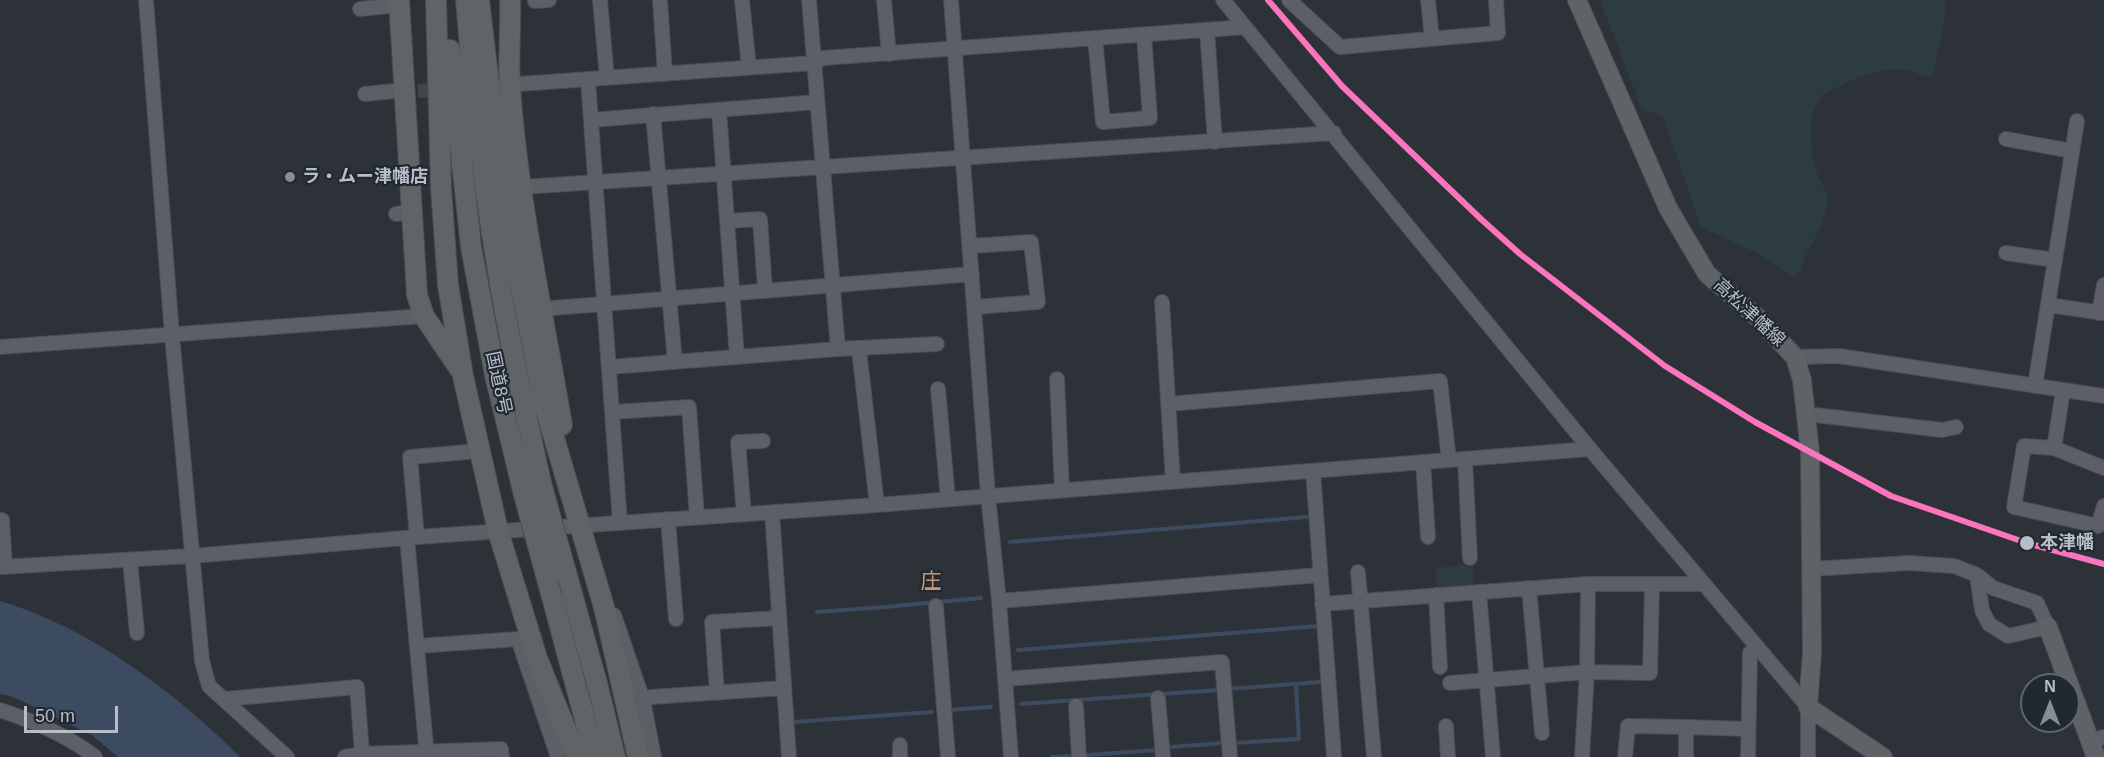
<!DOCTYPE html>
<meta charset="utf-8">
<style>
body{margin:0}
#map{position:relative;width:2104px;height:757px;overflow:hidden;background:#2d3238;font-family:Helvetica,sans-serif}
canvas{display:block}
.north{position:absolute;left:2020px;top:673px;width:60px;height:60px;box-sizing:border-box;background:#202832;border:2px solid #5c646e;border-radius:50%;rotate:0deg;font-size:16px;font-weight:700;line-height:24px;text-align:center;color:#b7bec8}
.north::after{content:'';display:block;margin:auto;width:21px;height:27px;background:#878d96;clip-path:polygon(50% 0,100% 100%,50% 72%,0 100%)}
.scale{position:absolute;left:24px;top:706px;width:94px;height:27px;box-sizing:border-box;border:3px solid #b7bec8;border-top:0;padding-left:8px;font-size:18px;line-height:21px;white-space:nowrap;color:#b7bec8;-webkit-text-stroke:4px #202832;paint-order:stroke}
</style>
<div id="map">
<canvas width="2104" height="757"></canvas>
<div class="north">N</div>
<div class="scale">50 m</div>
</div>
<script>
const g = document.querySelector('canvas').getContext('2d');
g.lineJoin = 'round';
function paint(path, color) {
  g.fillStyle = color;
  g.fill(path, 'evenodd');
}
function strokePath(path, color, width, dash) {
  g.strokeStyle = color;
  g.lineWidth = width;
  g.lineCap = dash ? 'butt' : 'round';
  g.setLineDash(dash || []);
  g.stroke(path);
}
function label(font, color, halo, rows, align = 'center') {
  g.font = font + ' Helvetica,"Noto Sans JP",sans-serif';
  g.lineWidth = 4.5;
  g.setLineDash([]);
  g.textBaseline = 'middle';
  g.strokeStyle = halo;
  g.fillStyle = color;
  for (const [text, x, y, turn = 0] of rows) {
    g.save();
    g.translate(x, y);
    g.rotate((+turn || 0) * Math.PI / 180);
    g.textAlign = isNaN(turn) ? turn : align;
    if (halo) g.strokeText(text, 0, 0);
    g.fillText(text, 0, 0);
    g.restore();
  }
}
paint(new Path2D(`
 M1600 0H1945V19L1933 75 1924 77C1892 57 1851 81 1822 95 1818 102 1814 109 1812 117 1809 126 1812 158 1815 168 1819 180 1828 189 1827 203 1825 229 1806 248 1800 272L1792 277 1757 253 1701 227 1663 116 1642 109Z
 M1473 563 1474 587 1437 590 1436 568Z`), '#2d3d3f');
paint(new Path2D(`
 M0 601C89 627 175 692 240 757H118L92 735 11 696 0 694Z`), '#3d4b60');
strokePath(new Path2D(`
 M1010 542 1307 517
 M817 612 885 607 981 598
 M1018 650 1319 626
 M1228 689 1320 682
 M1021 704 1218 690
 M949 710 991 707
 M793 722 932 712
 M1233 743 1299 739 1296 684
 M1172 747 1222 743
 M1088 755 1156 750
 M1052 757 1071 756`), '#3d4b60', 4);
strokePath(new Path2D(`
 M418 91 446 89`), '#42474e', 14, [14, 7]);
const minor = new Path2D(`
 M146 0 172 335 202 661 209 686 287 757
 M600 0 607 78
 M660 0 665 74
 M742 0 749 68
 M809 0 838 349
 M884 0 889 54
 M951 0 988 496 999 601 1011 757
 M1223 0 1590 449 1808 707V757
 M1289 0 1340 47 1498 33 1496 0
 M1428 0 1432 39
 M535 1 549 0
 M360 9 399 5
 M1207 30 1215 142
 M1095 38 1103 122 1150 118 1144 35
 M588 80 620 523
 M505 85 814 63 823 58 1245 27
 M365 94 404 90
 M719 110 737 357
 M653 114 675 362
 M591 120 817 102
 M2006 139 2072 151
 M522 187 1334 133
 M396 214 412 212
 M727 221 760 219 765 290
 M970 246 1031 242 1038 302 975 307
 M2006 253 2055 260
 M1162 302 1173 482
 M2048 305 2104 313
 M541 309 972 274
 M2099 313 2104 285
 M0 347 424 316
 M859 350 877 505
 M1795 357 1839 356 2104 396
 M609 367 838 349 937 344
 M1057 379 1062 490
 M2035 386 2077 121
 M938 389 948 499
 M1168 404 1440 381 1449 460
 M613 412 689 407 697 517
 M1807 414 1942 430 1956 427
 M2054 448 2063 390
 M1465 459 1470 558
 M1423 462 1428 537
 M2104 468 2054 448 2024 446 2014 507 2098 526 2104 506
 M1313 471 1334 757
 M772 512 789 757
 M744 514 738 442 763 441
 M668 519 676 619
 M0 520H2L5 567
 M417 537 410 457 468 452 479 448
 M407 538 427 757
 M130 560 137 633
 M0 567 191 556 417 537 877 505 1590 449
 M1811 569 1909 563 1954 566 1977 575 1993 588 2037 603 2048 627 2008 636 1989 624 1982 610 1977 575
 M1358 572 1374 757
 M1529 588 1542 733
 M1479 592 1493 757
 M1436 595 1440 667
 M999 601 1320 575
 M1322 604 1588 584H1702
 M936 606 948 757
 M614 615 643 700 654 757
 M530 636 518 639 558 757
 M417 646 518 639
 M1005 679 1222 662 1230 757
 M1450 683 1587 672 1650 673 1652 584
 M717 693 712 622 779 618
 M1158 698 1163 757
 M225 699 357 687 362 754
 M643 700 651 697 784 688
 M1076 706 1079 757
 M0 710C33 721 68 735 95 757
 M1446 726 1448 757
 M1686 727 1748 729
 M2091 741 2104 737
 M900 745V757
 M345 757 362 754 501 749 502 757
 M1582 757 1587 672 1588 584
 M1625 757 1628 726 1686 727V757
 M1748 757 1750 653 1758 649`);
const major = new Path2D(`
 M1577 0 1668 208 1707 274 1758 318 1795 357 1802 380 1810 452 1812 652 1808 707 1883 757
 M2048 627 2096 757`);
const highway = new Path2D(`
 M399 0 417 295 424 316 459 368
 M436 0 441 188 448 285 463 376 498 531 537 658 577 757
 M466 0C473 87 482 173 496 259 508 336 525 411 542 487
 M479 0 494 127 507 214 544 404 604 607 638 757
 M510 0C511 29 508 58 510 87 518 201 543 313 562 425
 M450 50 471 247 495 375 523 491
 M567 576 598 687 615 757
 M552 597 595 757`);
strokePath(minor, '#4a4e53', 16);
strokePath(major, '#4a4e55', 20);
strokePath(highway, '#494e53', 22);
strokePath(minor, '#5c6066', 14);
strokePath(major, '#5e6368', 18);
strokePath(highway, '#616466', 20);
const highwayBridge = new Path2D(`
 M542 487 567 576
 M523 491 552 597`);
strokePath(highwayBridge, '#494e53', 22, []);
strokePath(highwayBridge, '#616466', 20);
strokePath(new Path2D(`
 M1268 0 1342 86 1482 220 1520 254 1665 366 1755 422 1891 496 2027 543 2104 564`), '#fc73be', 6);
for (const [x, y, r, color] of [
 [290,177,6,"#878d96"],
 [2027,543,8,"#b7bec8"]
]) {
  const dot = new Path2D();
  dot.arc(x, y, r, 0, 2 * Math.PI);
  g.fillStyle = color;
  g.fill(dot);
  strokePath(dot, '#202832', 2);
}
label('bold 18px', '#b7bec8', '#202832', [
 ["ラ・ムー津幡店",302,177]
], 'left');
label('18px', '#b7bec8', '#202832', [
 ["高松津幡線",1749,313,43],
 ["国道8号",498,383,78]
]);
label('bold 18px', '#b7bec8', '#202832', [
 ["本津幡",2040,543]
], 'left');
label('21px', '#ca9870', '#202832', [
 ["庄",931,582]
]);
</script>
